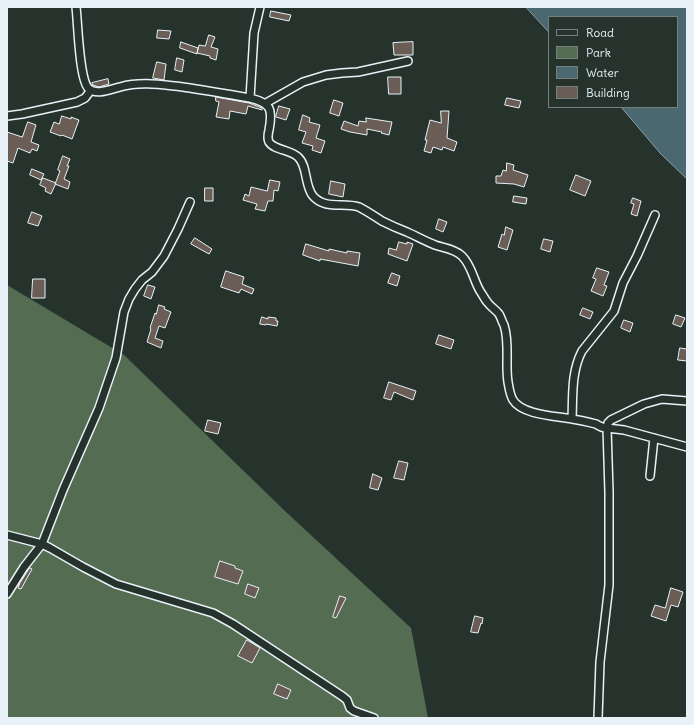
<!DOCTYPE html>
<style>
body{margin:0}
#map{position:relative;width:694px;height:725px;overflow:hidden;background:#26332d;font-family:Delius,sans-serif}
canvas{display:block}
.frame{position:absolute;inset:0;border:8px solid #e8f1f8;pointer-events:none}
.legend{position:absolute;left:548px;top:16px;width:130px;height:92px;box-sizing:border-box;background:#26332d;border:1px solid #747f7e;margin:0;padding:5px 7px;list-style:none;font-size:12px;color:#e8f1f8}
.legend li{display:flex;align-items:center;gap:8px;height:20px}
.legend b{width:20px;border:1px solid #747f7e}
</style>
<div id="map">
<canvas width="694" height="725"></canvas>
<div class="frame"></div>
<ul class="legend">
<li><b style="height:5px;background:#26332d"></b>Road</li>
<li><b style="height:11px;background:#546d52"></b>Park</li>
<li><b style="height:11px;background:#4b6871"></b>Water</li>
<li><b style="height:11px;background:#695d56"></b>Building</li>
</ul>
</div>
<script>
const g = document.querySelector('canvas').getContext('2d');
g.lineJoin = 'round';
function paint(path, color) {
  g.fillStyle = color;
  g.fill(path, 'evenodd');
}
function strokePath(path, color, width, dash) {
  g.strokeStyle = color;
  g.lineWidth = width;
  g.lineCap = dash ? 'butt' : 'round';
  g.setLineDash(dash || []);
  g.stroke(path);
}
paint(new Path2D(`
 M7 285 124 355 285 511 411 628 428 718H7Z`), '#546d52');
const water = new Path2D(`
 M526 7H687V179L660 153 621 107H677V17H549V32Z`);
paint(water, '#4b6871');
strokePath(water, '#8a9fa7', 1);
const building = new Path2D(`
 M271 11 291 15 289 21 270 17Z
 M158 30 171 31 169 39 157 38Z
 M209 35 215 37 211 47 218 49 216 60 210 58V56L197 53 199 45 205 46Z
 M181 42 198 48 197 54 180 48Z
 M413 42V55H394L393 43Z
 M177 58 184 60 182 72 175 70Z
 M157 62 166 64 164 80 153 78Z
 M388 77H401V94H389Z
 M108 79 109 84 99 87 93 85 92 83Z
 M216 97 249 103 262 108V110L248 106 246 114 230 111 229 119 216 117 219 102 216 101Z
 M507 98 521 101 519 108 505 105Z
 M334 100 343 103 339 116 330 113Z
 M279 106 290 109 286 120 276 117Z
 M441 111H449L447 138 457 142 454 151 443 147 442 150 433 147 431 153 424 151 427 140H425L430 120 441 123Z
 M303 115 310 118 309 122 320 125 316 138 325 141 321 153 312 150 313 146 302 143 306 132 299 130Z
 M62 116 71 119V117L79 120 72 139 62 135 61 136 50 132 54 122 59 124Z
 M366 118 392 122 389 135 381 133 382 132 367 129V135L350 132 341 129 344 121 358 126 359 121 366 122Z
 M28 122 36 125 31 142 39 145 37 151 32 149 30 153 18 148 13 163 7 161V132L22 137Z
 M63 156 70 159 67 166H69L64 179 70 182 68 189 55 184 60 171 58 170Z
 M507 163 514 165 513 170 528 175 524 187 514 184 496 183V176H501L503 170 506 171Z
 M32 169 44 174 41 180 30 175Z
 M576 175 591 181 585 196 570 190Z
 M43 178 56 183 51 194 45 191 46 188 40 185Z
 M270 180 280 182 278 191 274 190 273 201H268L265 211 255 209 257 204 243 200 245 194 249 196 251 187 267 191Z
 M331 181 345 184 343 197 329 194Z
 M205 188H213V201H205Z
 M514 196 527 198 526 204 513 202Z
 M633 198 641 201 637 216 631 214 634 204 631 203Z
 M32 212 42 216 38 226 28 223Z
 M439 219 447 222 443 232 436 229Z
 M506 227 513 230 507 250 498 247 502 234 504 235Z
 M195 238 212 249 209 254 191 244Z
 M544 239 553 241 550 252 541 249Z
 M399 242 407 244V242L413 244 407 261 388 254 389 248 396 250Z
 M306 244 329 251V249L347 253V251L360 253 358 266 320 259V261L303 255Z
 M597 268 609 272 604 285 607 286 603 296 591 291 596 279 593 278Z
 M226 271 244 277 242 284 254 289 252 294 241 289 239 293 221 287Z
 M392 273 400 276 397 286 388 283Z
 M33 279H45V298H32Z
 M148 285 155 287 151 299 144 296Z
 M159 305 165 307 164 309 171 312 165 328 159 326 155 338 163 341 161 348 147 342 151 329 150 328 155 313 156 314Z
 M583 308 593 312 590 319 580 315Z
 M676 315 685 318 681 327 673 324Z
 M262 317 268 319V317L276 318V321H278L277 326 266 324V325L260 324Z
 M624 320 633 323 630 332 621 328Z
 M439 335 454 340 451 349 436 344Z
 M680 348 687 349V361L678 360Z
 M389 382 416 391 413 400 394 392 391 400 384 398Z
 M208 420 221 423 218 434 205 431Z
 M399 461 408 463 404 480 394 478Z
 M373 474 382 478 378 490 370 488Z
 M220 561 235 566V568L243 571 238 584 215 577Z
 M30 568 32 569 21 589 18 588 20 583Z
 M248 584 259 588 255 598 245 594Z
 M671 588 683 592 678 607 671 605 666 621 651 616 655 605 665 608Z
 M340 596 346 598 336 618 333 617Z
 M475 616 483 618 482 624 481 623 478 633 471 632Z
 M247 640 260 648 252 663 238 656Z
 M278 684 291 690 287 699 274 694Z`);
paint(building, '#695d56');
strokePath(building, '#e8f1f8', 1);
const minor = new Path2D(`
 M76 7C78 23 79 77 88 88 96 96 111 89 120 87 138 82 156 84 175 86 200 89 225 94 250 98 271 103 273 109 269 130 268 134 267 138 269 142 274 150 291 150 298 157 308 166 304 185 313 196 325 210 344 202 359 207 367 211 374 216 382 221 390 225 399 229 407 232 416 236 425 241 435 245 444 248 455 249 462 256 472 266 473 279 480 291 483 295 485 300 488 303 491 307 496 310 499 314 501 317 502 322 504 325 510 343 505 364 508 382 509 388 510 395 513 400 522 415 556 416 572 419 580 420 588 422 596 424 599 426 603 428 607 428L609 492V585L600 662 598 718
 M250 98 254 33 260 7
 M266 103 303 82 326 75 342 73 358 72 408 61
 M7 116 22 114 77 102 85 98 91 90
 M687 401 662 399 644 404 611 420 608 423 607 428 624 430 687 447
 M572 419C573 396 571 372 582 351L614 311 623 283 637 256 655 215
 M650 476 654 438
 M7 535 42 544 50 548 83 567 116 584 213 613 233 624 342 696 347 700 350 708 354 711 374 718
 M7 594 24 567 42 544 63 490 99 408 116 358 124 312 129 299 135 289 142 280 152 272 164 256 178 229 190 202`);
strokePath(minor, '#e8f1f8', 10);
strokePath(minor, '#26332d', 7);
</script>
